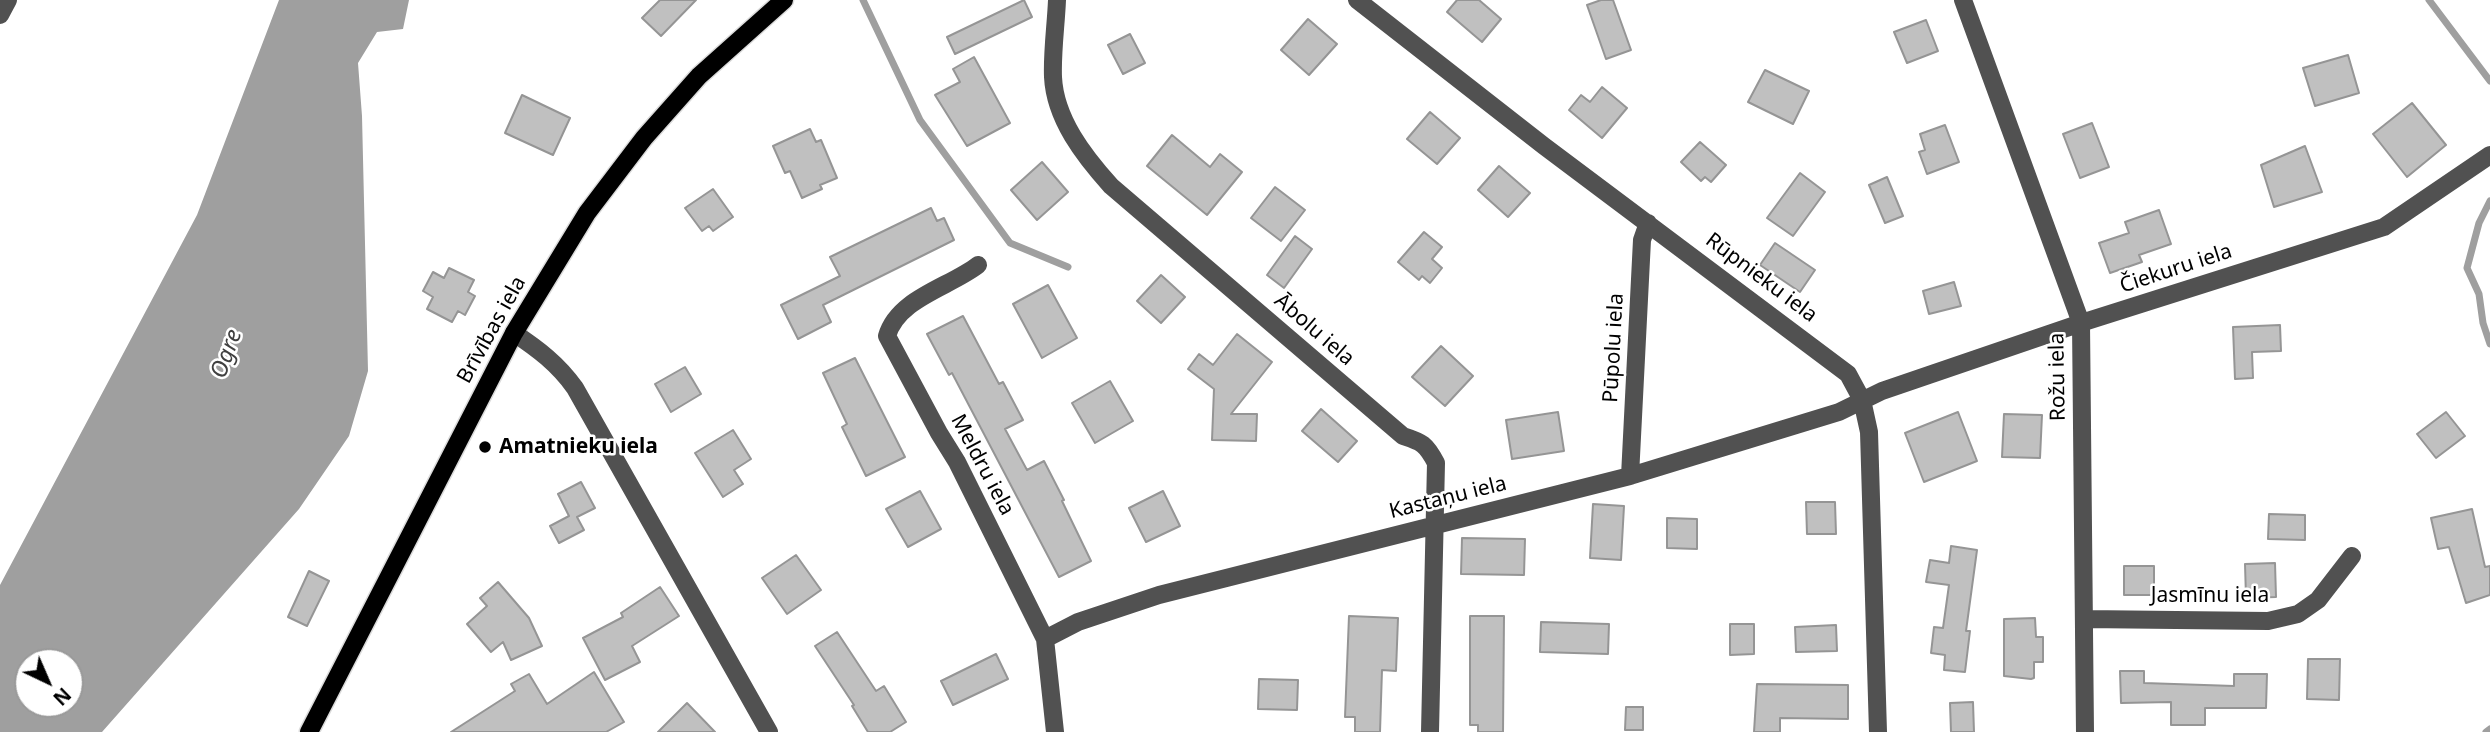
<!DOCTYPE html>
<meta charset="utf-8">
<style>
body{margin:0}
#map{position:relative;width:2490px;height:732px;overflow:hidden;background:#fff;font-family:"Noto Sans",sans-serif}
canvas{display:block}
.north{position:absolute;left:14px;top:648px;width:70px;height:70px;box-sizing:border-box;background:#fff;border:2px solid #999;border-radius:50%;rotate:136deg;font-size:19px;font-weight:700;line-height:28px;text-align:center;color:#000}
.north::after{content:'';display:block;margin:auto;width:24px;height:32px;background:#000;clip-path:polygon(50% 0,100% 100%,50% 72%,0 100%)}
</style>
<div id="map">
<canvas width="2490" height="732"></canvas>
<div class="north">N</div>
</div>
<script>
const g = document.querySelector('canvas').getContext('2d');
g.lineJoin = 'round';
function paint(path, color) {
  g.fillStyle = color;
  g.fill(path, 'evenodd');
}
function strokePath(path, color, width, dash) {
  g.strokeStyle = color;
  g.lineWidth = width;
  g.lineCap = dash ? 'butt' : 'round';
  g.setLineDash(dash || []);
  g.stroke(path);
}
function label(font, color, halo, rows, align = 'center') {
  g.font = font + ' "Noto Sans",sans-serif';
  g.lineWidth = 5;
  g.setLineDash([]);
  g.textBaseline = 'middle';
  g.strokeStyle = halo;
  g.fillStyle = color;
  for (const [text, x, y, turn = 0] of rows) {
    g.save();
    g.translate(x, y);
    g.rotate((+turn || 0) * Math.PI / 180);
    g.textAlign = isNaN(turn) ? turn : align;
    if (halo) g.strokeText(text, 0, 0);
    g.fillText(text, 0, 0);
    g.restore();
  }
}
paint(new Path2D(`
 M279 0H409L403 29 377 32 358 63 362 116 368 371 349 436 299 509 102 732H0V585L197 215ZM28 662H70V704H28Z`), '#9f9f9f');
strokePath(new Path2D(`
 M863 0 920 120 1010 243 1068 267
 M2429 0 2490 81
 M2490 201 2479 223 2467 268 2479 294 2483 323 2490 344
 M2486 732 2490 729`), '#9f9f9f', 7);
const building = new Path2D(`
 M660 0H696L661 36 642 18Z
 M1024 0 1032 17 955 54 947 37Z
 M1457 0H1479L1501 19 1482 42 1447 12Z
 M1601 0H1613L1631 50 1606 59 1587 5Z
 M1308 19 1337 44 1309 75 1281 50Z
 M1926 20 1938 51 1907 63 1894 32Z
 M1130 34 1145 63 1123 74 1108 45Z
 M2348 55 2359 93 2315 106 2303 68Z
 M974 57 1010 123 967 146 935 95 960 82 953 69Z
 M1765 70 1809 91 1793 124 1748 102Z
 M1602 87 1627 108 1602 138 1569 110 1581 95 1590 102Z
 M522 95 570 118 553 155 505 133Z
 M2412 103 2446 145 2407 177 2373 134Z
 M1430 112 1460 138 1437 164 1407 139Z
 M2092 123 2109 167 2080 178 2063 134Z
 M1945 125 1959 162 1927 174 1919 152 1925 150 1920 134Z
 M810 129 816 142 821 140 837 178 820 185 822 189 802 198 790 171 785 173 773 146Z
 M1172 135 1210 167 1220 154 1242 172 1207 215 1147 166Z
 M1700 142 1726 165 1711 182 1705 177 1701 181 1681 162Z
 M2305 146 2322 192 2274 207 2261 165Z
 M1042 162 1068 192 1037 220 1011 190Z
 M1499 166 1530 193 1508 217 1478 190Z
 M1800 173 1825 192 1793 236 1767 218Z
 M1887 177 1903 216 1885 223 1869 185Z
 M1275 187 1305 210 1281 241 1251 218Z
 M713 189 733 217 713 231 709 226 702 231 685 208Z
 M931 208 937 221 944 218 954 240 823 305 831 322 798 339 781 305 840 276 830 257Z
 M2159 210 2171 244 2139 255 2142 262 2110 273 2099 243 2129 233 2125 222Z
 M1424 232 1442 247 1432 259 1442 268 1430 283 1422 276 1419 280 1398 262Z
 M1295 236 1312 249 1284 288 1267 275Z
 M1775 243 1815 270 1800 292 1760 265Z
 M449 268 474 280 468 292 475 296 465 315 458 311 452 322 427 309 433 297 423 291 433 272 444 278Z
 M1161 275 1185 297 1161 323 1137 301Z
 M1954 282 1961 306 1929 314 1923 291Z
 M1048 285 1077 338 1042 358 1013 304Z
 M963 316 999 384 1003 382 1023 420 1005 429 1027 470 1044 461 1064 500 1062 501 1091 561 1059 577 952 373 949 375 927 334Z
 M2280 325 2281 351 2252 352 2253 378 2235 379 2233 327Z
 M1237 334 1272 362 1231 414H1257L1256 441 1212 440 1214 389 1188 369 1199 354 1213 365Z
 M1441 346 1473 376 1445 406 1412 377Z
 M855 358 905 457 866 476 842 427 847 424 823 373Z
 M685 367 701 394 671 412 655 384Z
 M1110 381 1133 421 1095 443 1072 403Z
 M1321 409 1357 441 1338 462 1302 431Z
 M1558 412 1564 451 1512 459 1506 420Z
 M1958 412 1977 461 1924 482 1905 433Z
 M2446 412 2465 436 2436 458 2417 434Z
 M2004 414 2042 415 2040 458 2002 457Z
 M733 430 751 459 734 470 743 484 723 497 695 453Z
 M581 482 595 508 577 517 584 530 559 543 550 526 569 516 558 494Z
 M920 491 941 529 908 547 886 509Z
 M1163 491 1180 526 1146 542 1129 508Z
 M1806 502H1835L1836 534H1807Z
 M1593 504 1624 506 1621 560 1590 558Z
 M2472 509 2485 567 2490 566V595L2466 603 2449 547 2438 549 2431 518Z
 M2269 514 2305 515V540L2268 539Z
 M1667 518 1697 519V549L1667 548Z
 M1462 538 1525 539 1524 575 1461 574Z
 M1951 546 1977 550 1966 631H1970L1965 672 1944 670 1945 655 1931 653 1934 627 1943 628 1949 585 1926 582 1930 560 1949 563Z
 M796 555 821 590 787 614 762 578Z
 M2275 563 2276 597 2246 598 2245 564Z
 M2124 566H2154V595H2124Z
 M309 571 329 581 307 626 288 617Z
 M498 582 529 618 542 646 511 660 503 642 491 652 467 624 487 606 480 598Z
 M660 587 679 616 632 646 640 662 605 680 583 638 623 617 621 613Z
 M1349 616 1398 618 1396 671 1382 670 1380 732H1355V717H1345Z
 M1470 616H1504L1503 732H1478V725H1470Z
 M2035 618 2036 637H2043V662H2034V678L2031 679 2004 676V619Z
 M1541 622 1609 624 1608 654 1540 652Z
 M1730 624H1754V654L1730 655Z
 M1836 625 1837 651 1796 652 1795 627Z
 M837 632 876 691 884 686 906 722 890 732H868L852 706 854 705 815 646Z
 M996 654 1008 679 953 705 941 681Z
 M2308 659H2340L2339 700 2307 699Z
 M2120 671H2144V683L2234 686V674H2267L2266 708H2205V725H2171V702L2121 703Z
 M594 672 624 722 606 732H451L515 691 511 684 529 674 547 704Z
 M1259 679 1298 680 1297 710 1258 709Z
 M1757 684 1848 685V719L1780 718V732H1754Z
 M1973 702 1974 732H1951L1950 703Z
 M687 703 715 732H658Z
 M1626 707H1643V730H1625Z`);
paint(building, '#c0c0c0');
strokePath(building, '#959595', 2);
const major = new Path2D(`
 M309 732 514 333 587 213 644 138 699 76 784 0`);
strokePath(major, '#dbdbdb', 21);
strokePath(new Path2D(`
 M1057 0C1056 25 1052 52 1053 77 1055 119 1084 156 1111 186L1403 436C1422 442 1426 444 1436 463L1430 732
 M1357 0 1544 146 1848 374 1862 400 1869 432 1878 732
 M1963 0 2081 323 2085 732
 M0 15 8 0
 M978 265C950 287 898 298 887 336L939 433 957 462 1045 639 1055 732
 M514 333C538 349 558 364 575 388L769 732
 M1630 476 1642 240 1648 223
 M2084 619 2268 621 2298 614 2318 600 2352 556
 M1045 639 1078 622 1159 595 1630 476 1839 412 1882 391 2081 323 2384 227 2490 155`), '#515151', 18);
strokePath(major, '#000', 18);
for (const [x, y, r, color] of [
 [485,447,7,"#000"]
]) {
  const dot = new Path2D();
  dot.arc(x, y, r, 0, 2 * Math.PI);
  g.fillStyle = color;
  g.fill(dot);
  strokePath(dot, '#fff', 2.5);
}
label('21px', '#000', '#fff', [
 ["Čiekuru iela",2176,269,-18],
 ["Rūpnieku iela",1761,278,37],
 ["Brīvības iela",492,330,-61],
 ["Ābolu iela",1314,330,41],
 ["Pūpolu iela",1614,348,-87],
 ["Rožu iela",2058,377,-91],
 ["Meldru iela",982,465,62],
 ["Kastaņu iela",1448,498,-14],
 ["Jasmīnu iela",2210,596]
]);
label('bold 21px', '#000', '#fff', [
 ["Amatnieku iela",499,447]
], 'left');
label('italic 23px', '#404040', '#fff', [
 ["Ogre",227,354,-70]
]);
</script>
